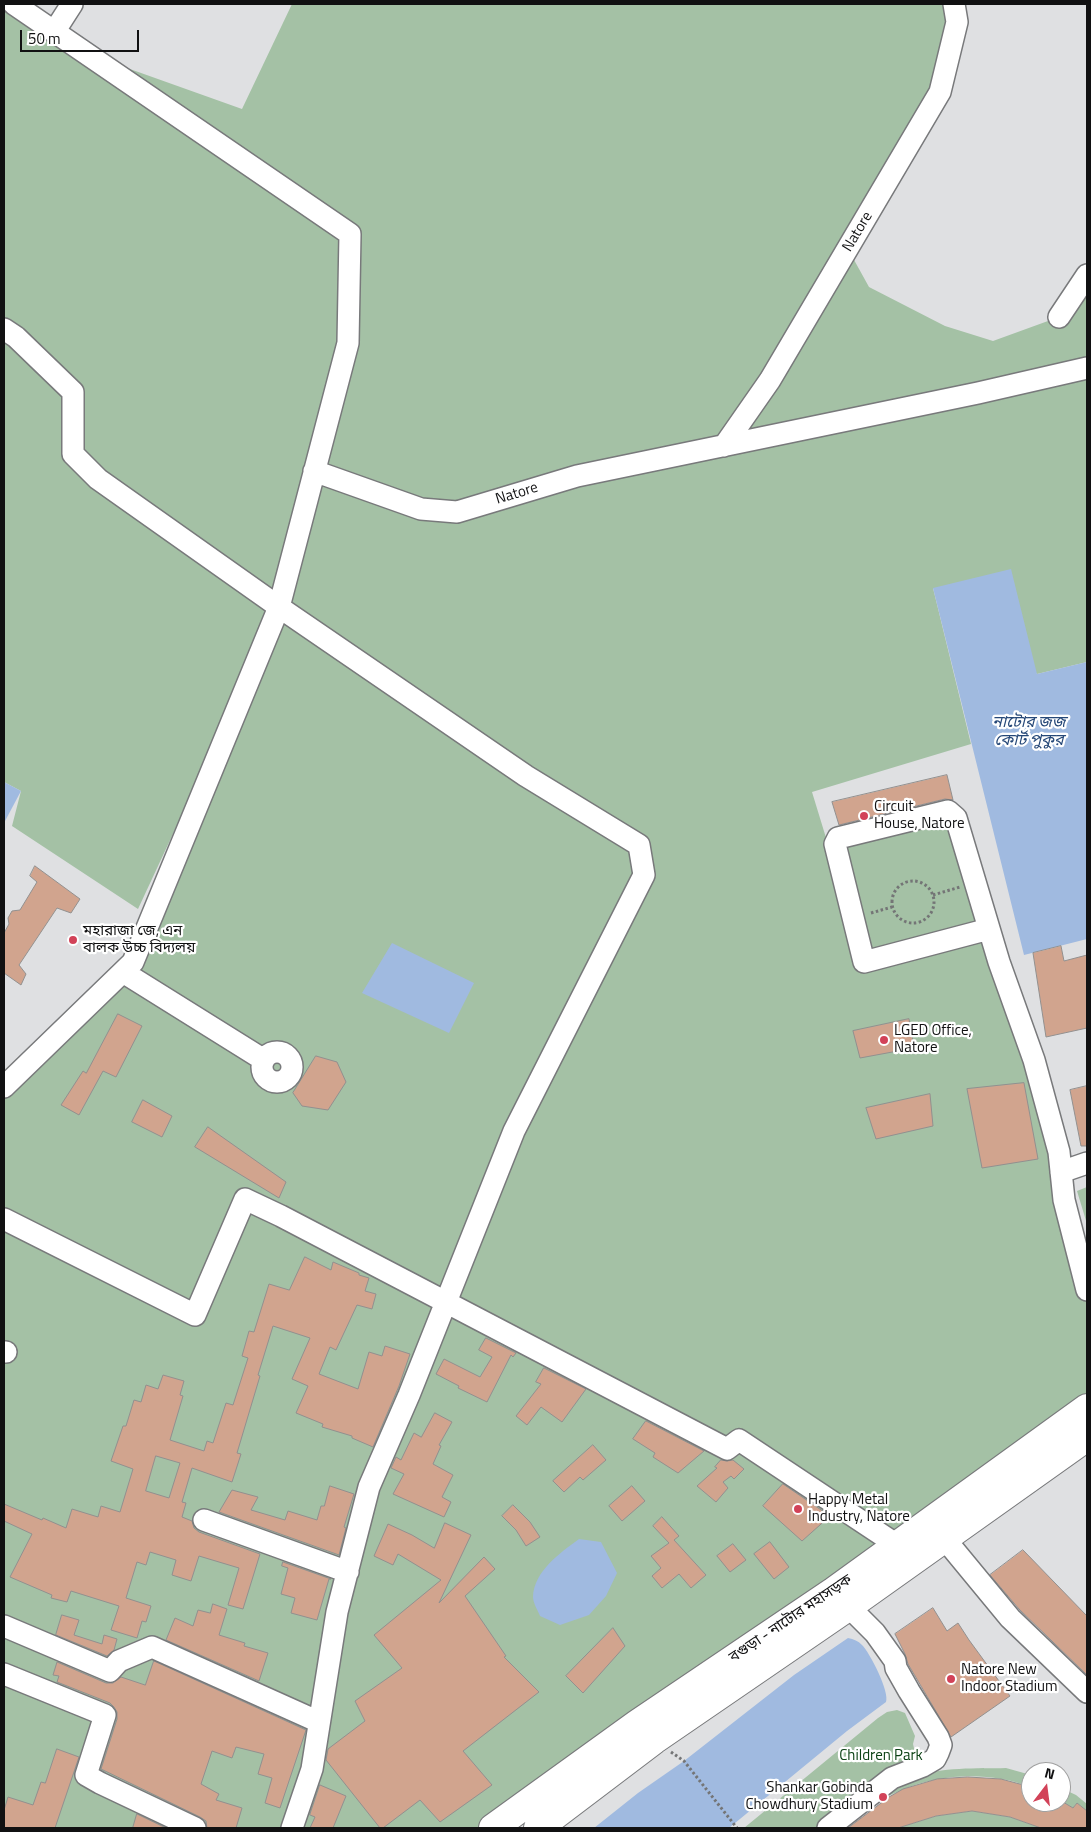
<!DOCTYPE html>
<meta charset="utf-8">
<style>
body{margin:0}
#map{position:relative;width:1091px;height:1832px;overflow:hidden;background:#dfe0e2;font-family:"Titillium Web",sans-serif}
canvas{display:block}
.frame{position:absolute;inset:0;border:5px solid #111112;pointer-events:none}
.north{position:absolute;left:1021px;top:1762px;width:50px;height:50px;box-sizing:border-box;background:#fff;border:1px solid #a0a0a0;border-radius:50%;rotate:15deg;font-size:14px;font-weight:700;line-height:20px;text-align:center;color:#111112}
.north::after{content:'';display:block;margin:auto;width:18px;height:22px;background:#d24258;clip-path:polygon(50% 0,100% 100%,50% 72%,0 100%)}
.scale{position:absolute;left:20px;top:30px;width:119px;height:22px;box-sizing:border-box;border:2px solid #111112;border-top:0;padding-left:6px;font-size:15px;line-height:18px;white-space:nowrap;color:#111112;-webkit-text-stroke:4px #fff;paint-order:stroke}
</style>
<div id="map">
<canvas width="1091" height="1832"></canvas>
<div class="frame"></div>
<div class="north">N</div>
<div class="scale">50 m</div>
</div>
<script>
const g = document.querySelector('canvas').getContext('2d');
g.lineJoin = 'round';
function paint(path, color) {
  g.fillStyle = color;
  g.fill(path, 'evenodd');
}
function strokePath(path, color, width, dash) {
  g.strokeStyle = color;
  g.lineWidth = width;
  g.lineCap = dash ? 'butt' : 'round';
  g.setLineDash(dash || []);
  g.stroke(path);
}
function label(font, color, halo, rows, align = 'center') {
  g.font = font + ' "Titillium Web","Noto Sans Bengali",sans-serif';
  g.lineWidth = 4.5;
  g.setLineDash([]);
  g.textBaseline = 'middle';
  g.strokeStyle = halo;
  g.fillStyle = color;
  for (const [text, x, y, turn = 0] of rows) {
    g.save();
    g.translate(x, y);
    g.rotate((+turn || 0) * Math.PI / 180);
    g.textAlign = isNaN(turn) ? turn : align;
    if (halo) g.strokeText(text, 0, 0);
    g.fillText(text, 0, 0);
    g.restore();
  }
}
paint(new Path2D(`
 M4 4 85 53 242 109 292 4H958L944 79 848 249 869 287 945 326 993 341 1059 317 1087 275V662L1037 674 933 588 971 744 812 792 864 962 989 929 1087 1285V1408L493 1828H4V1087L133 962 272 621 138 909 12 826 21 791 4 782Z
 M948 815 978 930 871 952 843 838Z
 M1087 1187V1224L1077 1191Z
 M897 1710 905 1713 915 1736 913 1744 917 1761 830 1828H744L878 1718 887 1712Z
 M1006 1768 1031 1775V1787C1021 1784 1011 1780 1001 1779 970 1773 931 1777 902 1790 886 1796 872 1805 856 1811 874 1800 894 1786 914 1778 941 1766 977 1769 1006 1768Z
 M1061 1788 1076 1795 1087 1804V1811L1077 1803 1073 1808 1061 1801Z
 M972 1811 1010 1817 1041 1828H898L936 1816Z`), '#a4c1a5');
paint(new Path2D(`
 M1011 569 1037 674 1087 662V939L1024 955 933 588Z
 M4 782 21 791 4 823Z
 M392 943 474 983 449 1033 362 993Z
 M579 1539 601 1542 617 1573 606 1596 589 1615 560 1625 540 1616C538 1611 533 1603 533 1597 534 1571 560 1553 579 1539Z
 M848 1638C854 1639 858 1641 862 1645 870 1653 890 1692 886 1702L847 1731 729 1828H594L638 1793 684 1761 794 1675Z`), '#a0bae0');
const building = new Path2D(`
 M947 775 953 800 945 799 839 825 832 802Z
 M35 866 80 899 71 913 57 908 19 965 26 974 21 985 4 973V933L9 924 8 918 12 911 20 910 37 882 30 876Z
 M1061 946 1064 961 1087 955V1028L1046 1037 1033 953Z
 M118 1014 142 1026 116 1077 103 1071 79 1115 61 1105 83 1071 86 1073Z
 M909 1019 914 1048 860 1058 853 1031Z
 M316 1056 337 1062 346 1082 328 1110 302 1106 293 1093Z
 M1024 1083 1038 1159 982 1168 967 1089Z
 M1087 1086V1146H1081L1070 1090Z
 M930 1094 933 1126 876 1139 866 1108Z
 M143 1100 172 1116 162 1137 132 1122Z
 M208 1127 286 1182 279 1198 195 1147Z
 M305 1257 331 1270 333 1262 359 1273V1275L369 1278 365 1291 376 1294 372 1309 357 1305 336 1350 330 1347 319 1374 358 1389 369 1352 382 1356 385 1346 410 1354 399 1386 373 1447 352 1438V1436L322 1427 323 1424 296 1413 308 1386 292 1379 310 1338 273 1326 258 1375 260 1376 237 1453 241 1454 232 1482 192 1468 182 1502 186 1503 182 1517 192 1521 194 1528 199 1532 260 1554 243 1609 228 1605 239 1568 199 1556 191 1581 172 1575 176 1560 150 1552 146 1565 137 1562 126 1598 151 1606 146 1622 142 1621 137 1638 111 1630 119 1606 71 1591 67 1602 51 1598 52 1595 10 1577 32 1534 4 1521V1504L42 1520 43 1518 66 1528 72 1509 98 1517 101 1506 120 1512 133 1469 111 1461 123 1426H126L134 1400 141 1402 146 1385 158 1389 163 1375 184 1381 180 1395 183 1396 170 1440 204 1451 207 1441 213 1443 226 1403 233 1405 248 1358 242 1356 249 1331 254 1332 269 1284 289 1290ZM156 1456 180 1463 169 1498 146 1491Z
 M486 1338 516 1353 513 1357 511 1355 487 1402 458 1388 459 1386 436 1374 444 1359 480 1377 492 1357 479 1350Z
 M544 1368 586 1389 562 1422 541 1407 527 1425 516 1416 541 1384 536 1382Z
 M435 1413 452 1422 439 1445 441 1446 433 1464 453 1475 442 1497 451 1502 444 1517 393 1494 404 1474 391 1468 396 1457 401 1460 414 1433 421 1437Z
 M646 1421 704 1451 678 1473 653 1457 655 1453 633 1439Z
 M593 1445 606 1460 583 1480 580 1477 564 1492 553 1481Z
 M721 1460 727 1461 733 1460 744 1469 734 1479 731 1476 723 1482 728 1488 716 1502 697 1486 717 1468 715 1467Z
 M783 1484 830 1516 802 1541 763 1506Z
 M330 1486 354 1494 344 1527 346 1528 339 1555 219 1512 232 1490 258 1497 251 1510 285 1520 288 1511 317 1520 321 1506H324Z
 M632 1486 645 1501 622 1521 609 1506Z
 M513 1505 530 1522 540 1537 526 1546 516 1530 502 1516Z
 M662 1517 679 1536 674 1540 706 1575 691 1588 679 1574 662 1588 652 1576 661 1568 651 1556 669 1543 653 1526Z
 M445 1523 471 1535 439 1603 484 1557 495 1569 465 1596 506 1656 504 1657 539 1692 463 1751 492 1785 440 1822 420 1800 383 1828H380L326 1760 328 1749 365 1721 355 1701 402 1668 374 1635 441 1580 398 1554 393 1565 374 1556 388 1524 412 1535 434 1548Z
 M770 1542 789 1567 774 1579 754 1554Z
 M733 1544 746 1560 730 1572 717 1556Z
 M1023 1550 1087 1616V1675L1019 1609 990 1575Z
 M283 1562 331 1579H329L317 1620 291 1613 295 1598 281 1594 288 1568 282 1566Z
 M213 1604 227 1609 219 1635 245 1643 244 1646 268 1653 259 1681 166 1640 175 1618 193 1626 198 1610 210 1613Z
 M933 1608 947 1631 958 1623 969 1640 1010 1696 951 1737 908 1664 905 1654 895 1634Z
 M62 1615 79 1620 74 1635 102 1644 104 1635 117 1639 114 1650 107 1656 56 1635Z
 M613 1628 625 1646 583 1693 566 1676Z
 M154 1661 306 1730 280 1808 265 1803 272 1778 258 1774 264 1754 236 1747 232 1758 212 1751 201 1784 219 1794 216 1800 242 1808 236 1828H207L206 1821 200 1817 101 1769 117 1719V1712L114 1707 110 1703 57 1682 59 1676 53 1675 57 1662 106 1683H113L121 1677 145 1685Z
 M57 1749 79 1757 55 1828H4V1810L8 1797 33 1805 41 1782 45 1783Z
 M968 1777 1001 1779 1031 1787V1802H1063L1073 1808 1077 1803 1087 1811V1828H1041L1010 1817 972 1811 936 1816 898 1828H848L889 1797 903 1789 937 1779Z
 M320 1785 346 1796 333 1828H310L315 1817 310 1815Z
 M137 1814 166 1828H133Z`);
paint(building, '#d1a48e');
strokePath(building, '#92908f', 1);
const minor = new Path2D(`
 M54 32 72 4
 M1059 317 1087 275
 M4 329 16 337 73 392V454L98 479 279 607 526 776 639 845 644 875 514 1131 409 1395 369 1487 337 1612 312 1769 292 1828
 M724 446 770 380 940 92 957 22 954 4
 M314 471 421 509 457 512 577 476 978 393 1087 368
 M989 929 864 962 835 844 838 838 948 811 956 818 999 962 1034 1060 1059 1152 1064 1200 1087 1290
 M123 972 264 1060
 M262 1067a15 15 0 1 1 30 0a15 15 0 1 1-30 0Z
 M4 1087 133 962 279 607 348 343 350 234 14 4
 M1061 1172 1087 1163
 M4 1219 195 1315 245 1199 281 1216 727 1449 739 1440 897 1545
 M4 1352H6
 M204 1520 348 1572
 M944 1538 1010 1618 1087 1692
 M4 1626 110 1671 119 1661 152 1647 319 1722
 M4 1674 105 1715 86 1775 100 1783 195 1828
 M828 1828 892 1778 923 1766 935 1759 938 1753 941 1745 938 1737 909 1691 896 1668 895 1661 875 1633 839 1597`);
const highway = new Path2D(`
 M493 1828 637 1724 834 1591 1087 1408
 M538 1828 654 1740 848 1607 1087 1437`);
strokePath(minor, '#78797b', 24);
strokePath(highway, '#78797b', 30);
strokePath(new Path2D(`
 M892 902a21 21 0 1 1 42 0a21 21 0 1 1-42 0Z
 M933 895 960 887
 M871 913 892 907
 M671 1752 684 1761 737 1828`), '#747576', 3, [2.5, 2.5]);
strokePath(minor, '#fff', 21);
strokePath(highway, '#fff', 28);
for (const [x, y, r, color] of [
 [864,816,5,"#d24258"],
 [73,940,5,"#d24258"],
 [884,1040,5,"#d24258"],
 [798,1509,5,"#d24258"],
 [951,1679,5,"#d24258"],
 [883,1797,5,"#d24258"]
]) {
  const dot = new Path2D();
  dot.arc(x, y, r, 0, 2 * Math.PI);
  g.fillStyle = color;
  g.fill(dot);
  strokePath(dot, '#fff', 2);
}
label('15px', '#111112', '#fff', [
 ["Natore",858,232,-59],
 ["Natore",517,494,-17],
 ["বগুড়া - নাটোর মহাসড়ক",791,1619,-34]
]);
label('15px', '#111112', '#fff', [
 ["Circuit",874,807],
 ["House, Natore",874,824],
 ["মহারাজা জে, এন",83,931],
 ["বালক উচ্চ বিদ্যলয়",83,948],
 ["LGED Office,",894,1031],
 ["Natore",894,1048],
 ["Happy Metal",808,1500],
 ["Industry, Natore",808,1517],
 ["Natore New",961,1670],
 ["Indoor Stadium",961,1687],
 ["Shankar Gobinda",873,1788,"right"],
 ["Chowdhury Stadium",873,1805,"right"]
], 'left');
label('15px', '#0c4215', '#fff', [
 ["Children Park",881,1756]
]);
label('italic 16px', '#264878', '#fff', [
 ["নাটোর জজ",1029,723],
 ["কোর্ট পুকুর",1029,741]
]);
</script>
